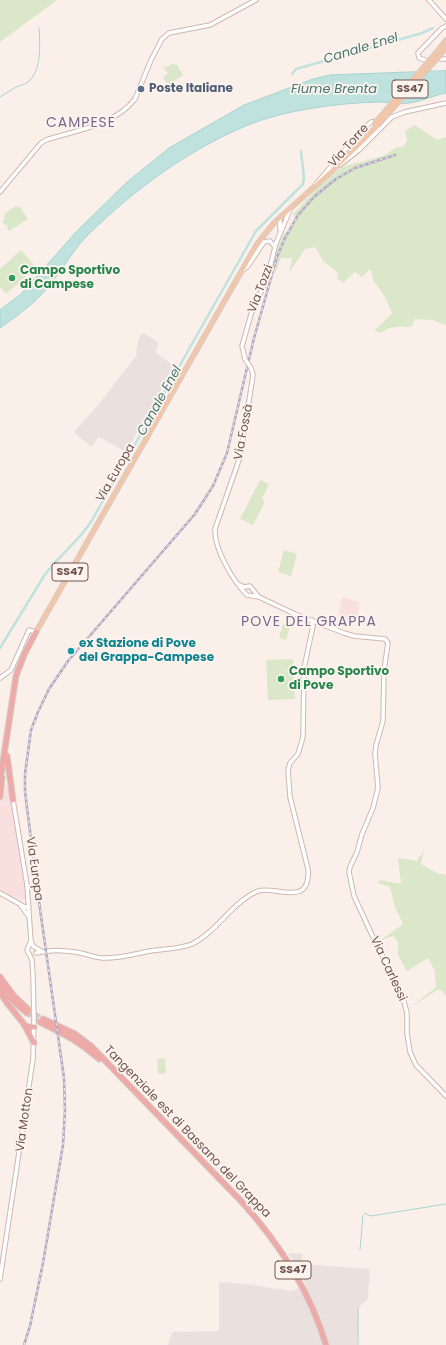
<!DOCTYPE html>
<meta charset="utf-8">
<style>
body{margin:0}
canvas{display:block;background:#faf0e9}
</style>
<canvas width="446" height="1345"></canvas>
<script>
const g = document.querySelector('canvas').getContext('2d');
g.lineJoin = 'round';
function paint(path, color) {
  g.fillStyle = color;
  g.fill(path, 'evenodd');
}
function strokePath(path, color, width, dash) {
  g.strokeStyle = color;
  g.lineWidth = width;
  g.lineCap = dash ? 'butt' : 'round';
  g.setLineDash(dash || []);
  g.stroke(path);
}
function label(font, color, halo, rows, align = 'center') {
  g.font = font + ' Poppins,sans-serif';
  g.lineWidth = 3.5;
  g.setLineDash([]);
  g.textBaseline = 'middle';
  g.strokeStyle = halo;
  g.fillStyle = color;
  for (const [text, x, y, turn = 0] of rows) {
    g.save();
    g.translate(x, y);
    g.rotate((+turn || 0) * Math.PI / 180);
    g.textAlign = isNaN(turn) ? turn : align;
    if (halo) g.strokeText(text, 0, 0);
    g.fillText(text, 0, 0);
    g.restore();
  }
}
paint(new Path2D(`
 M342 597 360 602 356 623 338 618Z
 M3 786 8 787 22 864 27 895 25 899 21 900 0 891V807Z`), '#f9e0de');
paint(new Path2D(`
 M144 333 159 343 155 352 174 366 126 452 99 437 91 447 74 432 98 405 137 355 136 350 140 336Z
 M288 1253 303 1254 301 1264 370 1269 368 1299 359 1307 357 1345H168L172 1332 219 1331V1282L246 1284 291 1291 306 1285Z`), '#eae1df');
paint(new Path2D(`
 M0 0H57L0 42Z
 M173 64 177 65 183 75 168 85 163 78 168 73 163 68Z
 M415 125 437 140 446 137V325L432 320 415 319 411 327C401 326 389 326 381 333L374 331 392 313 385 297 374 281 370 269 362 277 355 272 343 283 337 278V272L323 261 315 247 305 249 289 273 292 258H281L275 273 276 251 284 233 289 232 296 221 293 214 319 186 342 167 383 156 397 147H403L407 140 405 131Z
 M16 206 20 207 28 219 9 231 7 228 8 226 6 225H5L2 221 5 219 4 214Z
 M21 250 36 267 6 294 0 287V269Z
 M260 480 269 484 262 499 264 501V504L253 525 240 519Z
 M284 550 297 554 291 576 278 572Z
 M283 624 290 626 286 640 279 638Z
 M293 659 295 699 268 700 266 660Z
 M424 850 421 864 437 873 446 875V996L440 989C430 993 422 1001 412 1006L436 987 435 971 428 958 407 971 398 955V942L393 936 381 940 403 924 395 907 390 887 378 883 380 880 401 884 398 858 417 861Z
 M165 1058 166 1073 158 1074 157 1059Z`), '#dbe7c9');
const water = new Path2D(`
 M446 71V93L441 94C431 97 420 102 409 103 399 105 389 102 379 102 338 103 285 110 248 125 188 150 135 189 89 234 75 247 63 269 50 285 36 302 19 315 0 328V310L21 294 76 232 127 182 169 148 244 105 313 79 330 75Z`);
paint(water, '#bfe2df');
strokePath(water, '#a7d3d0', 1);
strokePath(new Path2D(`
 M0 97C5 94 11 90 16 87 20 85 25 85 28 82 42 71 40 43 39 28
 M364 1213 371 1216 446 1204
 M360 1250 363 1215
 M358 1345V1309`), '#a7d3d0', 1);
strokePath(new Path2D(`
 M292 74 296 69 422 33 433 28
 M0 648 44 576C58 556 78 542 91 522L256 231 303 184 304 178 301 151`), '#bfe2df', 2.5);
strokePath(new Path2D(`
 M29 1010 43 1019
 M27 1013 40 1022`), '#d8c9c2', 5, [5, 2.5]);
const secondary = new Path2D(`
 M429 0 446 19
 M441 59H446
 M428 61 419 58 418 53 441 29 446 26
 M384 120 405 112 446 103
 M340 165 359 150 391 118
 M316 184 363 129 371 122 378 121
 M0 192 41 143 46 140C76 130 114 126 135 99L151 60 162 39 169 33 210 25 256 0
 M280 218V230
 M242 271 248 266 264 242 270 241 275 247
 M245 359 242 346 252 311 267 279 276 243 290 210
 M251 368 253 374 252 382 240 457 215 529C214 549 233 581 247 595L259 597 295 614 344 633 354 636 385 639 388 643 384 670 383 721 376 745 375 754 378 788 373 808 362 834 357 852 350 867 349 872 354 896 372 935 402 994 407 1013V1033L410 1052 416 1065 446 1096
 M240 585 244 587 250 586 258 596
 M0 678 11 670 29 630 36 632
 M13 800 27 885 31 941 33 946 41 951
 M0 893 25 907 29 908
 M21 906 29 917
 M36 953C47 950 63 950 75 952 84 953 92 957 102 958 118 959 134 954 150 951 162 949 180 949 192 944 217 932 232 902 258 891 274 885 311 909 308 869L290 797 288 770 290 763 298 754 303 737 304 668 313 626 312 620
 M0 1279 33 1059 34 1019 33 976 32 960 27 950 31 941`);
const primary = new Path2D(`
 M436 53 446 40
 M441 54 446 48
 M36 632 257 244 274 223 333 170 378 125`);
const highway = new Path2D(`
 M7 756 13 800
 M0 781 16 676 24 655 36 632
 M0 797 2 778
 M0 977 14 996 29 1010
 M0 985 11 999 27 1013
 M0 992 7 1003 24 1024 34 1043
 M43 1019 75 1034 91 1046 241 1201C279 1243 310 1291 326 1345
 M40 1022C64 1034 79 1041 99 1059
 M24 1025 28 1027H34`);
strokePath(secondary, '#cfb7b1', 5.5);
strokePath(primary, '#d5ccca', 6);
strokePath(highway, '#d5ccca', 7);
strokePath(secondary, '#fff', 3.5);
strokePath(primary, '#f1c6a9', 4);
strokePath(highway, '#edaaa7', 5);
const rail = new Path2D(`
 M24 1345 30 1326 43 1263 63 1145 65 1110 64 1078 40 909 25 792V774L31 730 38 712 49 689 68 661 195 514 213 486 227 453 254 338 277 257 285 238 298 215 315 196 336 179 355 168 395 155`);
strokePath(rail, '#b1a8c3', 2.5);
strokePath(rail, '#fdf4ef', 1, [3]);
const secondaryBridge = new Path2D(`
 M245 359 251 368`);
const primaryBridge = new Path2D(`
 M374 124 436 53
 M378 125 441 54`);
strokePath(secondaryBridge, '#cfb7b1', 5.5, []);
strokePath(primaryBridge, '#d5ccca', 6, []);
strokePath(secondaryBridge, '#fff', 3.5);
strokePath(primaryBridge, '#f1c6a9', 4);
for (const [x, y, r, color] of [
 [141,89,4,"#5c6f8a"],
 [12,278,4,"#2e9e5b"],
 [71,651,4,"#0f9aa8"],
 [281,679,4,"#2e9e5b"]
]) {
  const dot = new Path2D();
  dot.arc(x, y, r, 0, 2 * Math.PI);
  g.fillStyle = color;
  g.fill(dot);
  strokePath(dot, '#fdf4ef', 1.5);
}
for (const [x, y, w] of [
 [410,89,36],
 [70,572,36],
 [293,1270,36]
]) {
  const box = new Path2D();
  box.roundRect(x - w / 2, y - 9, w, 18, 3);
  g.fillStyle = '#fdf4ef';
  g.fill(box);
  strokePath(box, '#72544f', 1);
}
label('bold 11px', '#72544f', null, [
 ["SS47",410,89],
 ["SS47",70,572],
 ["SS47",293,1270]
]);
label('bold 12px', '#4e5e75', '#fdf4ef', [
 ["Poste Italiane",149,89]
], 'left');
label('12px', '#72544f', '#fdf4ef', [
 ["Via Torre",349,146,-48],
 ["Via Tozzi",261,289,-69],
 ["Via Fossà",244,432,-79],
 ["Via Europa",116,473,-60],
 ["Via Europa",34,869,82],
 ["Via Carlessi",388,969,65],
 ["Via Motton",25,1120,-82],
 ["Tangenziale est di Bassano del Grappa",187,1132,46]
]);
label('bold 12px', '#27864d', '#fdf4ef', [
 ["Campo Sportivo",20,271],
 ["di Campese",20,285],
 ["Campo Sportivo",289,672],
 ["di Pove",289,686]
], 'left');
label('bold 12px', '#0d838f', '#fdf4ef', [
 ["ex Stazione di Pove",79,644],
 ["del Grappa-Campese",79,658]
], 'left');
label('italic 13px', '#457672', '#fdf4ef', [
 ["Canale Enel",361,49,-17],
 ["Fiume Brenta",334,90],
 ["Canale Enel",160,401,-61]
]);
g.letterSpacing = '1px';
label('14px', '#79678d', '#fdf4ef', [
 ["CAMPESE",81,123],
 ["POVE DEL GRAPPA",309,622]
]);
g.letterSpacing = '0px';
</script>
